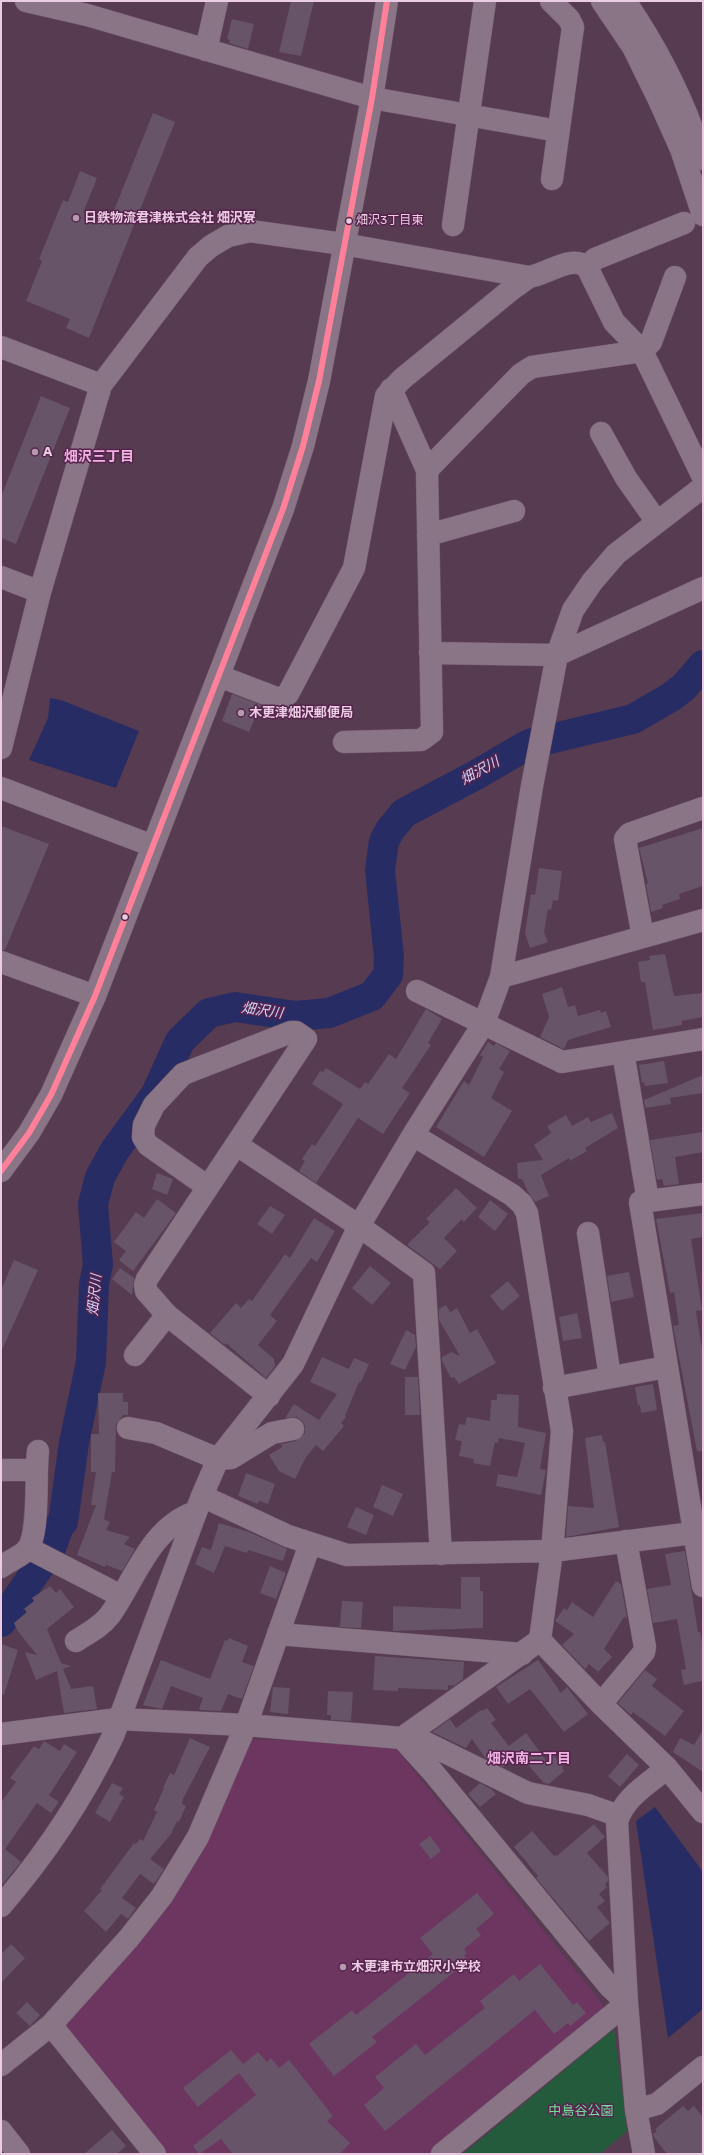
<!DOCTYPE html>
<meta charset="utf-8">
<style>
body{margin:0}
#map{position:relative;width:704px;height:2155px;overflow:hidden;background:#563b51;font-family:Rubik,sans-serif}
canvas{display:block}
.frame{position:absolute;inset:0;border:2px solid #ebcce3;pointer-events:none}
</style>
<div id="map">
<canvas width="704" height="2155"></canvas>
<div class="frame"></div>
</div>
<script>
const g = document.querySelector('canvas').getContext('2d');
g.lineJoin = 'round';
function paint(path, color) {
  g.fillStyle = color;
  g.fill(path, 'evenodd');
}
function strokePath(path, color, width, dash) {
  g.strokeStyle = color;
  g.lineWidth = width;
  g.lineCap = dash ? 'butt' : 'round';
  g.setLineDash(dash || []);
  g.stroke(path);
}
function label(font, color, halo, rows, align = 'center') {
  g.font = font + ' Rubik,"Noto Sans JP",sans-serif';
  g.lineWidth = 3;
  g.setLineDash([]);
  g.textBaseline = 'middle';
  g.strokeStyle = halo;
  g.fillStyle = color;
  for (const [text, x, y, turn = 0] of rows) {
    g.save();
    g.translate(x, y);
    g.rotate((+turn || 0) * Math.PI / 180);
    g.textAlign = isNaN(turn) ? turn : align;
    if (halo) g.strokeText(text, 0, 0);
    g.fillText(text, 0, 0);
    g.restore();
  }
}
paint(new Path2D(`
 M250 1739 393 1745 603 2004V2014L430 2154H165L64 2024 145 1930Z`), '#6c3661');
paint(new Path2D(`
 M614 2029 627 2131 600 2154H463Z`), '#245b3d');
paint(new Path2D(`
 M50 698 61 700 139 731 116 788 29 760 48 718Z
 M655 1807 703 1872V2009L668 2038 636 1821Z`), '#282c65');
strokePath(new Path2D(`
 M1 1622 50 1551 59 1526 63 1522 74 1443 91 1362 94 1284 98 1265 93 1204 100 1177 115 1150 156 1094 180 1041 209 1013 235 1007 296 1016 329 1013 372 996 388 975 389 957 380 870 384 841 390 830 404 813 476 775 529 744 633 719 671 697 684 687 703 665`), '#282c65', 30);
paint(new Path2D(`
 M291 1H314L301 56 279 52Z
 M232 19 254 24 248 49 229 43 230 40 227 39Z
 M153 113 175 122 89 338 66 328 70 319 26 301 42 261 39 259 63 200 68 202 80 171 97 178 83 213 109 223Z
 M41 396 70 408 16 544 1 538V497Z
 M232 694 261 705 249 732 222 721Z
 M1 826 49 844 5 950H1Z
 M703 828V886L679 894 680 899 662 905 663 908 651 912 646 884 648 883 639 848Z
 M539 868 562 871 558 901 553 900 551 910 548 909 544 932 548 942 530 948 525 933 531 894 535 895Z
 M665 954 674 996 703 993V1017L682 1021V1025L653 1030 645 982H641L638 962 650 960 649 956Z
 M562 987 568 1007 575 1005 578 1016 600 1010 601 1013 606 1011 611 1027 568 1040 564 1049 540 1037 549 1017 542 994Z
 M426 1009 442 1019 428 1043 431 1045 402 1088 410 1093 383 1134 358 1118 316 1183 299 1171 305 1161 302 1159 312 1144 315 1146 343 1104 312 1084 320 1071 323 1072 326 1068 360 1089 365 1082 368 1084 389 1054 396 1059Z
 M488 1042 494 1046 496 1043 510 1051 499 1069 504 1072 491 1098 512 1111 484 1157 436 1127 464 1081 469 1085 483 1057 480 1055Z
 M664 1061 668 1083 645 1086 644 1082 642 1083 639 1065Z
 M703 1075V1093L670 1098 671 1104 645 1108 644 1100Z
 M612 1113 618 1128 585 1148 587 1151 570 1161 569 1158 541 1175 549 1196 535 1202 528 1192 522 1179H518L517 1163 543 1160 534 1145 551 1133 547 1126 566 1115 572 1126 588 1117 591 1122Z
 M703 1132V1152L675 1157 679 1184 664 1186 662 1179 657 1180 650 1140Z
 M157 1173 173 1179 167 1195 152 1189Z
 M456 1188 477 1208 464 1222 462 1219 444 1238 457 1251 440 1269 407 1245 430 1222 426 1219Z
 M157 1199 176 1213 133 1271 119 1260 126 1251 114 1242 136 1212 144 1218Z
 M490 1200 508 1214 495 1231 478 1217Z
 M270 1206 285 1215 272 1234 257 1224Z
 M703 1213V1237L691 1239 702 1310 696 1311 703 1355V1451H697L673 1326 679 1325 674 1292 670 1293 656 1219Z
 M314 1218 335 1231 317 1262 311 1258 270 1315 277 1321 258 1345 274 1359 275 1366 266 1378 226 1343 225 1345 210 1333 236 1303 241 1308 249 1299 252 1301 285 1254 290 1258Z
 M14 1260 38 1270 1 1352V1290Z
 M370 1266 391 1283 372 1305 352 1288Z
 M120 1268 134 1278 132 1295 112 1279Z
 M629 1272 634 1297 611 1302 607 1276Z
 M508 1281 520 1296 502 1311 490 1296Z
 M446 1305 450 1312 457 1308 470 1333 477 1329 496 1363 459 1384 454 1377 451 1378 442 1361V1357L451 1352 460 1356 439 1320V1309Z
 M577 1313 582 1338 563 1341 559 1317Z
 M406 1330 415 1335 416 1347 405 1370 390 1364Z
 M322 1357 349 1369 354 1358 369 1364 361 1382H359L345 1416 346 1417 341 1423 344 1426 323 1451 316 1445 306 1457 295 1479 279 1471 269 1455 282 1447 281 1444 296 1441 305 1433V1426L302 1421 297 1417 285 1418 294 1404 319 1420 337 1394 310 1382Z
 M405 1377H418L420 1415H405Z
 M653 1384 657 1410 641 1413 640 1405 638 1406 635 1387Z
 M98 1393H123V1402H128V1415H123L116 1425 115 1472H112L104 1519 110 1522 106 1530 130 1537 124 1544 135 1549 122 1571 106 1565 105 1567 77 1555 96 1505H91L96 1472H91V1434H99Z
 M497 1394 519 1395 518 1427 546 1433 540 1469 546 1470 541 1495 496 1486 498 1474 517 1477 525 1443 499 1438 498 1443 495 1442 490 1466 473 1463 474 1459 459 1456 462 1441 455 1440 459 1424 465 1425 467 1417 490 1421 491 1400H497Z
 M602 1435 603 1442H605L619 1527 566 1537 568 1506 594 1508 585 1438Z
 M246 1473 275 1484 268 1504 259 1501 258 1504 238 1496Z
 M382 1485 403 1494 393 1516 373 1507Z
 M356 1507 374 1515 366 1535 347 1527Z
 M219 1523 249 1532 287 1549 283 1561 248 1550 247 1553 225 1546 214 1573 195 1564 202 1547 211 1550Z
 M685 1551 698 1632H700L703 1646V1679L702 1681 684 1685 681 1670 686 1669 677 1619 653 1623 647 1589 671 1585 665 1554Z
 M270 1566 286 1573 276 1599 260 1593Z
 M461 1577H480V1591H483V1628L393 1631V1606L461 1609Z
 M616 1581 621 1584 627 1618 624 1617 604 1649 612 1657 598 1672 589 1664 585 1669 562 1645 574 1634 555 1621 564 1608 567 1610 572 1602 593 1617Z
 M50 1586 56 1593 60 1589 74 1607 47 1629 61 1663 71 1666 63 1669 71 1689 93 1686 97 1709 64 1713 57 1671 36 1680 25 1652 37 1655 17 1630 14 1623 27 1612 24 1609 34 1601 32 1598Z
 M342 1601 363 1602 361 1628 340 1627Z
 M229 1638 248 1646 242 1662 254 1666 242 1699 228 1694 221 1711 201 1710 199 1709 203 1698 171 1686 162 1709 143 1705 161 1660 210 1679 225 1640 227 1641Z
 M1 1644 18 1650 4 1695 1 1694Z
 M375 1656 464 1662 463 1679 454 1686 448 1685V1690L398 1688V1691L373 1690Z
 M538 1660 561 1693 567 1687 588 1714 564 1732 530 1689 508 1704 496 1687Z
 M645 1670 657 1679 652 1686 684 1711 665 1736 633 1712 631 1715 618 1703Z
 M273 1687 290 1688 288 1714 270 1712Z
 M328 1691 353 1692 351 1721 331 1720V1715H327Z
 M487 1708 496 1720 491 1723 509 1746 526 1733 547 1762 554 1756 563 1766 562 1768 564 1771 549 1784 544 1783 524 1760 519 1764 515 1758 503 1767 486 1759 472 1739 466 1748 432 1732 450 1719 456 1728 481 1710 482 1711Z
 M703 1730V1772L673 1752 680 1738 694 1745Z
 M190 1738 210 1747 183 1799 182 1804 186 1806 179 1822 177 1821 171 1834 150 1859 164 1869 154 1884 140 1874 122 1898 136 1908 128 1919 121 1914 106 1932 84 1911 102 1890 100 1889 134 1843 136 1844 140 1839 143 1841 157 1812 154 1810 164 1788H163L170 1773 174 1775Z
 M44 1741 60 1751 64 1744 77 1752 49 1795 59 1802 51 1813 37 1803 5 1849 21 1862 1 1886V1802L16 1782 10 1778 34 1746 39 1749Z
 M627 1754 639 1765 620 1787 608 1776Z
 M112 1783 123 1788 119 1794 124 1797 110 1822 95 1813Z
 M480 1783 491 1789 496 1794 480 1807 468 1794Z
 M594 1824 605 1837 587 1853 608 1877V1881L605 1884 607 1887 599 1894 605 1901 597 1907 610 1923 589 1941 536 1878 538 1876 514 1847 532 1831 554 1856 556 1855 557 1856Z
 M430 1836 441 1851 431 1859 419 1844Z
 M477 1893 494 1914 476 1929 481 1935 464 1949 467 1953 464 1955 468 1961 372 2037 377 2042 334 2076 309 2044 352 2010 356 2015 433 1954 420 1938Z
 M11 1944 25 1958 1 1983V1954Z
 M540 1964 573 2005 577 2002 586 2013 570 2026 568 2023 554 2034 535 2010 385 2131 364 2105 384 2088 375 2077 416 2044 425 2055 485 2008 480 2001 493 1991 514 1974 519 1981Z
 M27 2002 40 2015 30 2026 16 2013Z
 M231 2050 243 2064 258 2052 267 2062 271 2058 279 2068 289 2060 333 2116 327 2121 350 2143 339 2154H233L221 2139 199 2154 193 2146 256 2095 239 2073 198 2107 183 2088Z
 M683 2106 688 2111 694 2106 703 2117V2154H667L654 2137 653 2134 657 2131 655 2129Z
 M112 2130 126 2146 117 2154H84Z`), '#675468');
const minor = new Path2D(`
 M26 1 87 15 372 98 558 131
 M551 1 569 19 573 27 552 179
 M602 1 633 47 659 100 681 149 703 215
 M625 1C658 49 685 103 703 159
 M206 50 217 1
 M453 225 485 1
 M587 267 595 259 684 223
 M1 347 101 385
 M601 433 626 478 657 522
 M427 470 521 374 532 367 642 351 651 342 675 277
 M428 535 514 511
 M1 577 40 592
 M430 653 557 655 703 588
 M219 676 279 699 288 694 354 568 386 396 402 379 512 289 529 277
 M344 742 421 740 432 732 427 470 391 389
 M1 748 40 592 101 385 198 257 211 246 228 236 250 231 343 244 529 277C546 275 571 254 587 267L614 322 642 351 703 477
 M1 788 153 846
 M643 937 625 839 629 834 703 808
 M1 962 95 996
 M501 977 703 920
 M417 991 562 1062 703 1039
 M623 1052 648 1201
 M237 1145 359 1226 424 1273 441 1554
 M1 1171 29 1133 51 1095 95 996 283 509 303 446 319 381 372 98 387 1
 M208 1187 148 1145 143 1137 144 1125 154 1105 183 1074 291 1032H296L306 1039 147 1279 145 1285 146 1291 167 1315 269 1396
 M703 1194 640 1202 703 1586
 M588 1233 610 1377
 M135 1355 167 1315
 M554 1388 666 1367
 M128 1428 156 1433 218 1459 231 1458 272 1433 293 1429
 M1 1470H36
 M202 1496 288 1536 347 1555 552 1551 693 1533
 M28 1548 121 1596
 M1 1567C9 1561 21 1556 27 1550 40 1534 35 1474 38 1451
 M278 1634 522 1654
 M540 1640 601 1704 667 1768 703 1812
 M76 1641C88 1633 101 1627 110 1615 135 1580 151 1526 196 1512
 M601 1704 644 1652 645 1647 626 1541
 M1 1734 118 1719 246 1725 402 1738 540 1640 552 1551 562 1431 527 1213 522 1204 512 1195 413 1135
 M408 1734 528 1793 588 1805 619 1816
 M402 1738 432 1771 610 1987 627 2003
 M1 1906C46 1854 83 1798 113 1736L202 1496 218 1459 293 1364 359 1226 413 1135 484 1023 501 977 532 786 549 697 557 655 573 610 592 582 616 554 703 487
 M51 2025 155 2154
 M1 2065 51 2025 129 1938 162 1896 198 1837 246 1725 310 1544
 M636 2110 657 2104 703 2067
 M1 2131 19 2154
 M442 2154 627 2003
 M644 2154 636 2110 627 2003 617 1822C623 1798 648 1784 667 1768`);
strokePath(minor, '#735a6e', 23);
strokePath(minor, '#8a7586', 22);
strokePath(new Path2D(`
 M1 1171 29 1133 51 1095 95 996 283 509 303 446 319 381 372 98 387 1`), '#ff8098', 6);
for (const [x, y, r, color] of [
 [76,218,4,"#b799b0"],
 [349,221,3.5,"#ebcce3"],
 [35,452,4,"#b799b0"],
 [241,713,4,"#b799b0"],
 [125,917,3.5,"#ebcce3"],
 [343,1967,4,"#b799b0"]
]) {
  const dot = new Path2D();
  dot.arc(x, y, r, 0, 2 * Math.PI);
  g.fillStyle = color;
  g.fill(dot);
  strokePath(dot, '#57244e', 1.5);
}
label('12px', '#ebcce3', '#57244e', [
 ["畑沢3丁目東",356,221]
], 'left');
label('bold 13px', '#ebcce3', '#57244e', [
 ["日鉄物流君津株式会社 畑沢寮",84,218],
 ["A",43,452],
 ["木更津畑沢郵便局",249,713],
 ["木更津市立畑沢小学校",351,1967]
], 'left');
label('13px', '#74df9d', '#57244e', [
 ["中島谷公園",581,2111]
]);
label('bold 14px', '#efb1e1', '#57244e', [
 ["畑沢三丁目",99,457],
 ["畑沢南二丁目",529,1759]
]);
label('italic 14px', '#cad3fa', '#57244e', [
 ["畑沢川",480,771,-29],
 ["畑沢川",262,1011,8],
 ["畑沢川",95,1295,-85]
]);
</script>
